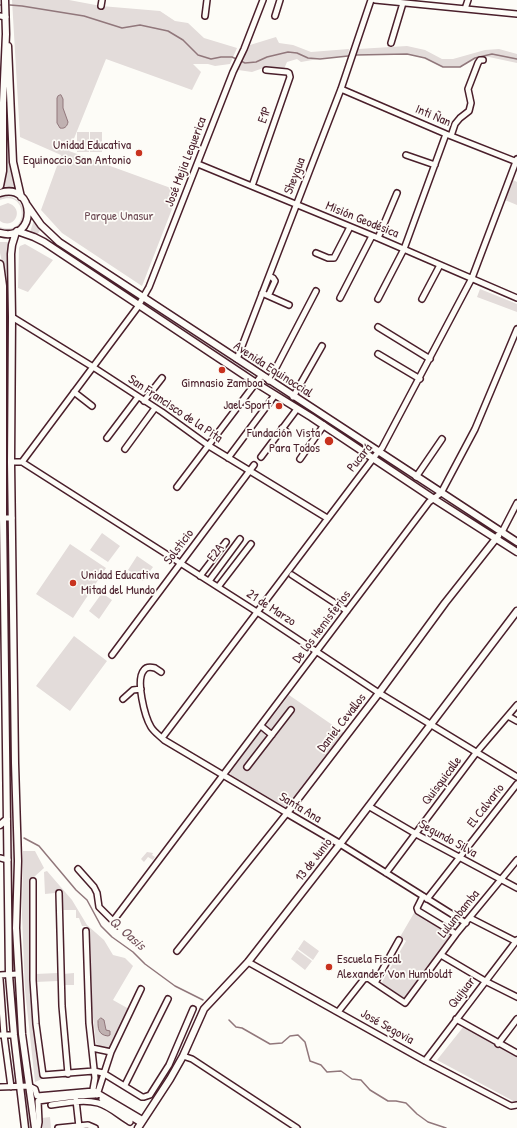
<!DOCTYPE html>
<meta charset="utf-8">
<style>
body{margin:0}
canvas{display:block;background:#fdfcf7}
</style>
<canvas width="517" height="1128"></canvas>
<script>
const g = document.querySelector('canvas').getContext('2d');
g.lineJoin = 'round';
function paint(path, color) {
  g.fillStyle = color;
  g.fill(path, 'evenodd');
}
function strokePath(path, color, width, dash) {
  g.strokeStyle = color;
  g.lineWidth = width;
  g.lineCap = dash ? 'butt' : 'round';
  g.setLineDash(dash || []);
  g.stroke(path);
}
function label(font, color, halo, rows, align = 'center') {
  g.font = font + ' "Patrick Hand",sans-serif';
  g.lineWidth = 3.5;
  g.setLineDash([]);
  g.textBaseline = 'middle';
  g.strokeStyle = halo;
  g.fillStyle = color;
  for (const [text, x, y, turn = 0] of rows) {
    g.save();
    g.translate(x, y);
    g.rotate((+turn || 0) * Math.PI / 180);
    g.textAlign = isNaN(turn) ? turn : align;
    if (halo) g.strokeText(text, 0, 0);
    g.fillText(text, 0, 0);
    g.restore();
  }
}
paint(new Path2D(`
 M12 0H69L101 6 160 11 175 21 188 23 204 38 237 48 230 64 215 66 208 64H193L201 72 192 90 106 59 69 151 179 191 142 286 62 233 41 210 61 155 20 137Z
 M276 37 279 43 293 45 311 52 349 49 348 56 318 59 301 62 297 59 287 62 284 69 266 67 252 72 238 70 250 45Z
 M407 46 425 50 442 59H453L485 50 499 49 517 54V63L489 57 475 58 460 67H443L425 58 407 54 356 55 358 49Z
 M5 112 7 116C8 140 7 165 16 188L3 186 5 172Z
 M77 132H89V152H77Z
 M90 132H102V152H90Z
 M513 180 517 182V205L505 200Z
 M3 196C27 195 32 225 13 230 9 231 4 230 0 230V227C30 238 28 188 0 200V197Z
 M8 203C25 208 15 231 0 221V206Z
 M34 220 41 229 37 235 30 232Z
 M0 242H10L9 335 10 517H7L3 266 0 253Z
 M56 243 132 293 130 295 54 246Z
 M25 244 53 260 28 292 18 288 19 248 20 246Z
 M480 289 517 304V312L477 297Z
 M152 306 249 370 246 373 150 309Z
 M268 383 367 448 365 451 267 386Z
 M389 461 427 487 425 489 387 464Z
 M449 501 489 527 487 530 447 504Z
 M7 524H8L10 536 12 640H8Z
 M102 533 120 546 108 562 90 550Z
 M70 544 106 568 73 618 36 594Z
 M137 556 153 567 143 581 128 570Z
 M102 593 112 600 99 619 89 611Z
 M74 636 107 661 70 711 36 686Z
 M8 644H12V778L15 851 14 891 15 973H12V858L9 778Z
 M289 695 344 733 289 806 285 807 231 776 230 772Z
 M23 851H35L44 868 34 877 29 878 31 955 34 1024 42 1079 35 1082 25 990 22 915Z
 M147 852 153 853 152 855 155 857 153 860 148 857 144 862 141 859Z
 M47 871 72 900 87 925 104 940 113 955 125 958 133 966 113 1000 129 1009 111 1047C106 1049 99 1048 96 1043L92 1008 90 936 86 926H82L79 918H76V910H60L63 893 62 891 59 890 55 893 45 894 44 872Z
 M414 913 449 933 451 936 406 997H403L384 985 382 982 406 941 400 937Z
 M304 940 319 951 313 960 298 949Z
 M297 950 312 961 305 970 291 959Z
 M58 973V981L35 982V974Z
 M74 973V985H64L63 974Z
 M12 976H16L18 1034 25 1083 21 1084Z
 M464 1026 517 1056V1103L437 1060Z
 M26 1089 31 1128H27L22 1090Z
 M50 1117 51 1128H43L42 1118Z`), '#e3dcda');
const water = new Path2D(`
 M61 95 63 99V108L68 122C67 127 64 129 60 128L57 123V98L58 96Z
 M101 1018 104 1020 106 1030 110 1031V1035L108 1036C98 1035 98 1028 98 1021Z`);
paint(water, '#c0b1b1');
strokePath(water, '#91777b', 1);
strokePath(new Path2D(`
 M0 5H2
 M10 5 22 6 84 16 122 28 140 25 168 31 183 40 198 55 211 59 221 57H232L245 63 256 62 267 57 288 52 297 53 308 58 320 59 348 56
 M356 55 407 54 425 58 443 67H460L475 58 492 54 517 59
 M24 838 39 846 76 890 87 900 101 926 112 937 133 952 145 964 175 986 203 1000
 M229 1020 236 1027 242 1028 270 1044 282 1043 290 1036 298 1035 305 1042 310 1061 321 1065 327 1072 341 1071 352 1079 361 1080 370 1090 388 1101H396L406 1103 417 1114 428 1122 446 1128`), '#91777b', 1.5);
const minor = new Path2D(`
 M375 0 517 14
 M101 6 102 0
 M465 9 468 0
 M0 16 6 17
 M205 16 207 0
 M275 16 280 0
 M391 43 403 3
 M341 89 446 134 517 162
 M451 136 455 124 460 118 469 111 471 103 468 89 478 63 480 60H483
 M406 155 435 165
 M198 164 378 238 517 298
 M252 186 290 77 289 73 287 72 266 70
 M378 238 397 193
 M316 253 328 258H334L350 227
 M269 276 273 278 275 281 269 294
 M262 293 289 305
 M340 298 372 236
 M378 299 404 249 446 134
 M422 299 440 265
 M12 317 93 367 162 412 209 446 327 518
 M378 327 430 359
 M378 354 420 379
 M237 359 341 89 371 0
 M269 381 316 291
 M74 392 92 406
 M293 397 322 346
 M144 401 162 378
 M282 428 287 432
 M107 438 138 397
 M125 449 155 408
 M261 457 297 409
 M228 458 275 395
 M300 459 324 425
 M11 462H22L257 612 379 693 517 777
 M22 462 137 308 149 287 233 72 244 49 263 0
 M416 477 442 439
 M177 487 261 376
 M0 518H12
 M502 532 517 503
 M292 575 347 611
 M200 576 226 542
 M209 581 240 539
 M218 587 251 544
 M112 655 254 465
 M161 672 155 668C151 667 146 667 144 670 135 680 145 717 151 727 154 732 160 736 164 740L287 813 177 951
 M123 699 133 690 141 689
 M508 716 517 721
 M261 726 272 735
 M162 738 378 452 382 448 472 278 517 159
 M247 767 291 710
 M370 807 416 834 517 888
 M340 844 466 923
 M0 858 8 860
 M78 869 94 887 97 893 99 907 113 921 429 502 441 493 475 429 517 329
 M386 873 476 753 517 705
 M33 881V980L36 1024 43 1075 94 1071 103 1073 142 1097H144L150 1095 169 1065 193 1009
 M59 893 62 1006 68 1074
 M423 896 417 908 418 911 456 934
 M427 899 517 784
 M470 918 517 942
 M86 931 89 1023 95 1078 92 1095
 M441 955 485 981 517 997
 M248 962 425 1061 511 1106 517 1105
 M0 975 18 974
 M0 979 4 1035 11 1087
 M375 983 405 1003 456 934 517 860
 M338 1012 364 979 368 978 375 983 399 940
 M456 1019 517 1053
 M0 1035H14
 M498 1044 517 1019
 M92 1048 111 1052
 M183 1056 192 1059 297 1128
 M425 1061 517 940
 M125 1085 168 999
 M0 1087 29 1086 35 1089 37 1096 94 1091 143 1120
 M97 1095 111 1052 141 989
 M102 1099 141 1123
 M76 1100 79 1127
 M51 1105C66 1103 83 1099 98 1103 109 1106 120 1116 130 1122
 M38 1128 39 1122 38 1101 76 1096 95 1095
 M58 1128 88 1125 95 1128`);
const major = new Path2D(`
 M8 46 13 162 21 197
 M0 186 3 171V103L6 34 5 0
 M0 193C36 181 38 243 0 233
 M27 205 41 225 59 242 517 542
 M17 231 34 237 44 242 256 383 311 417 434 499 517 552
 M16 232 12 245 11 254 12 317 11 462 15 763 18 861 16 928 22 1034 35 1128
 M0 264 3 286V519L9 975 14 1035 25 1128
 M0 825 7 819
 M340 844 287 813 379 693 445 603 498 536
 M138 1128 170 1079 183 1056 204 1009 248 962 340 844 517 611`);
strokePath(minor, '#4a1f2b', 8);
strokePath(major, '#4a1f2b', 9);
strokePath(minor, '#fdfcf7', 5);
strokePath(major, '#fdfcf7', 6);
for (const [x, y, r, color] of [
 [139,153,4,"#c8321e"],
 [222,370,4,"#c8321e"],
 [279,406,4,"#c8321e"],
 [329,441,5,"#c8321e"],
 [73,583,4,"#c8321e"],
 [329,967,4,"#c8321e"]
]) {
  const dot = new Path2D();
  dot.arc(x, y, r, 0, 2 * Math.PI);
  g.fillStyle = color;
  g.fill(dot);
  strokePath(dot, '#fdfcf7', 1.5);
}
label('13px', '#4a1f2b', '#fdfcf7', [
 ["E1P",265,115,-71],
 ["Inti Ñan",433,116,23],
 ["José Mejia Lequerica",186,162,-69],
 ["Sheygua",295,176,-69],
 ["Misión Geodésica",362,220,22],
 ["Avenida Equinoccial",273,370,33],
 ["San Francisco de la Pita",175,409,34],
 ["Pucará",360,458,-51],
 ["Solsticio",179,547,-53],
 ["E2A",216,553,-53],
 ["21 de Marzo",271,608,33],
 ["De los Hemisferios",322,627,-53],
 ["Daniel Cevallos",342,723,-52],
 ["Quisquicalle",442,781,-53],
 ["El Calvario",486,806,-52],
 ["Santa Ana",300,808,31],
 ["Segundo Silva",448,839,29],
 ["13 de Junio",314,860,-52],
 ["Lulumbamba",459,914,-51],
 ["Quijuar",462,993,-52],
 ["José Segovia",387,1027,29]
]);
label('13px', '#4a1f2b', '#fdfcf7', [
 ["Unidad Educativa",131,146],
 ["Equinoccio San Antonio",131,161],
 ["Gimnasio Zamboa",222,384,"center"],
 ["Jael Sport",271,406],
 ["Fundación Vista",320,434],
 ["Para Todos",320,449],
 ["Unidad Educativa",81,576,"left"],
 ["Mitad del Mundo",81,591,"left"],
 ["Escuela Fiscal",337,960,"left"],
 ["Alexander Von Humboldt",337,975,"left"]
], 'right');
label('13px', '#704e57', '#fdfcf7', [
 ["Parque Unasur",119,217]
]);
label('italic 14px', '#73525a', '#fdfcf7', [
 ["Q. Oasis",127,934,41]
]);
</script>
